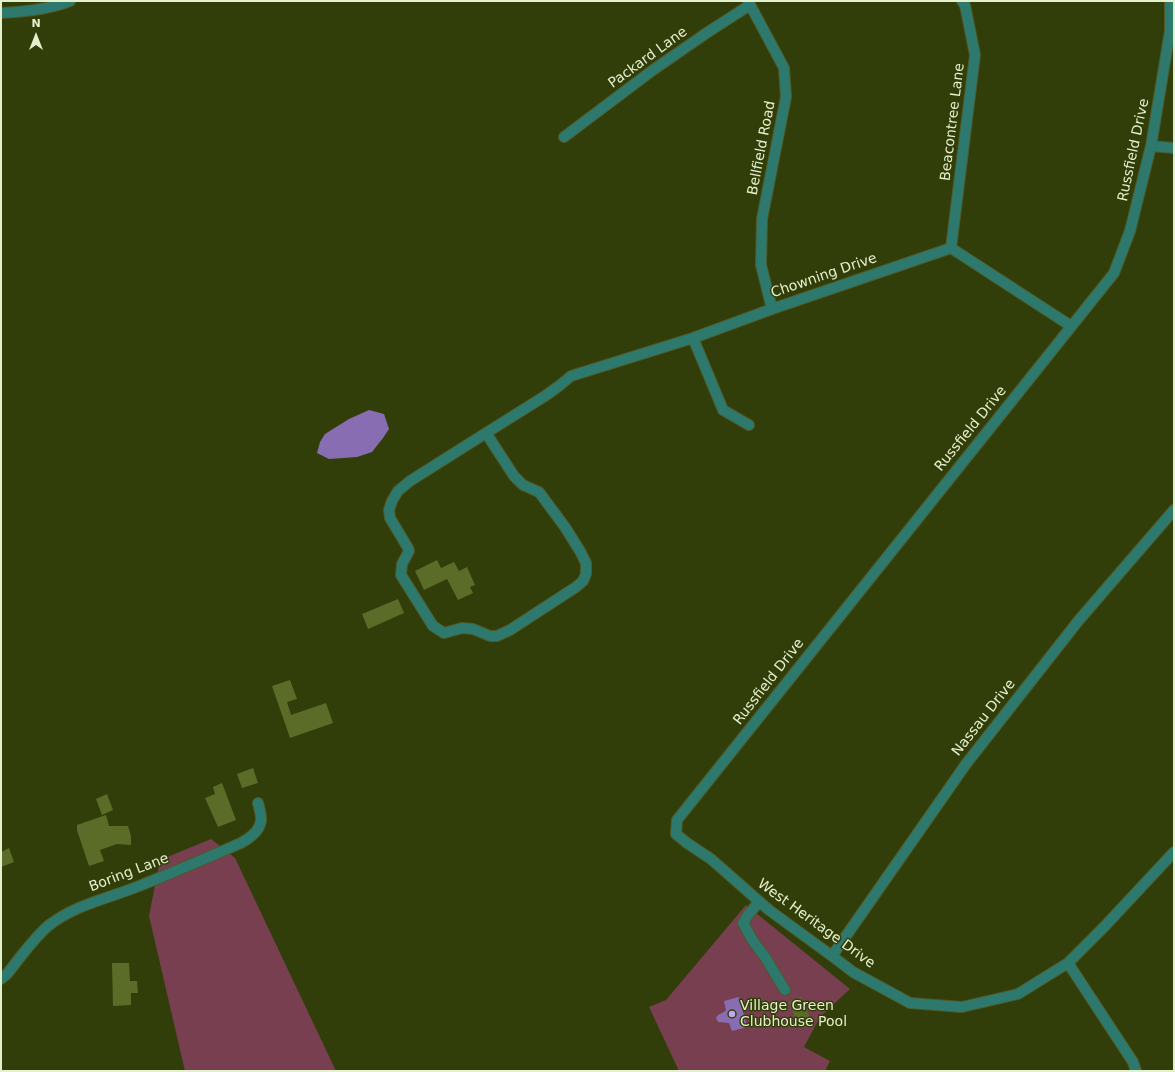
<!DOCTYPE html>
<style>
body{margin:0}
#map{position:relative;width:1175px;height:1072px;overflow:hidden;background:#323e09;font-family:"DejaVu Sans",sans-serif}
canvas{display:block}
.frame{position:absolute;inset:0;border:2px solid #e4efcc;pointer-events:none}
.north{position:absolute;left:16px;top:16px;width:40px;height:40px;-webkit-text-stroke:3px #323e09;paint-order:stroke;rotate:0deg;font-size:11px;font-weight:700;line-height:16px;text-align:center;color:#e4efcc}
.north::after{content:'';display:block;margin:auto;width:14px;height:18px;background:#e4efcc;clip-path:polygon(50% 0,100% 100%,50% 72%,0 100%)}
</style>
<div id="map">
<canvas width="1175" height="1072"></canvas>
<div class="frame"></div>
<div class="north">N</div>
</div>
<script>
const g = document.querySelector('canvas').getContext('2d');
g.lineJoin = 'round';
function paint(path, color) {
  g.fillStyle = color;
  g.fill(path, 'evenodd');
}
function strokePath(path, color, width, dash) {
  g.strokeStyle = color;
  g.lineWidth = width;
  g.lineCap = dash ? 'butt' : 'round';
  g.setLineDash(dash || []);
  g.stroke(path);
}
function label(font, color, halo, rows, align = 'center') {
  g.font = font + ' "DejaVu Sans",sans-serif';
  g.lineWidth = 3;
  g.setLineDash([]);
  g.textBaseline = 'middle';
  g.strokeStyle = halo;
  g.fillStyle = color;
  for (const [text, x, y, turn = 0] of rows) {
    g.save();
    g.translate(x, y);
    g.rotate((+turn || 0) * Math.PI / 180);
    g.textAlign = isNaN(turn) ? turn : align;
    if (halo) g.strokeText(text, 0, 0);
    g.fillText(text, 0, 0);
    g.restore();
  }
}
paint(new Path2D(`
 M211 839 235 858 336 1071H185L149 916 160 860Z
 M746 905 850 989 820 1017 804 1047 830 1061 825 1071H679L649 1007 666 1000Z`), '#773f50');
paint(new Path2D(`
 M369 410 384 414 389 429 383 438 372 452 357 457 329 459 317 453 320 442 325 434 349 419Z
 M739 997 747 1027 732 1031 729 1023 718 1022 716 1018C718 1013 723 1014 726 1010L724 1001Z`), '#896db3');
paint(new Path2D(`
 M437 560 441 568 454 562 459 571 467 567 475 585 470 587 473 593 458 600 447 579 424 590 415 571Z
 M398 599 404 613 368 629 362 614Z
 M290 680 297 699 287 702 291 715 326 703 333 723 290 738 272 686Z
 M253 768 258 783 242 788 237 774Z
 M222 783 236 820 218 827 205 798 215 794 213 787Z
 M107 794 113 810 102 815 96 799Z
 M106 815 109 826H128L131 836V845L117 844 100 850 104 861 89 866 77 830V825Z
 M9 848 14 862 1 867V852Z
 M112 963H129L130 981H137L138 993H131V1005L113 1006Z
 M801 997 810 1018 797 1023 789 1002Z`), '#5b6c29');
const minor = new Path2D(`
 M748 1 784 68 786 97 762 219 761 265 772 309
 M1170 1V31L1151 146 1130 231 1114 273 677 820 676 834 687 843 711 859 769 910 832 956 853 972 910 1003 962 1007 1018 994 1068 963 1104 927 1174 852
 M1 13C22 12 51 9 70 1
 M564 137 653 70 708 32 750 5
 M1151 146 1174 148
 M951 248 975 55 965 5 962 1
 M693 338 723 410 749 425
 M486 433 514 476 523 485 539 492 565 527 580 551 586 563V574L583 581 576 587 510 630 497 636H490L473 629 462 628 444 633 433 626 401 575 402 564 409 551 408 548 390 518 389 510 392 501 398 491 410 481 486 433 545 396 559 386 571 376 693 338 772 309 951 248 1071 326
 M759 902 748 915 743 923 753 941 765 957 785 990
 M832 956 966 764 1079 620 1174 510
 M1068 963 1133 1062 1136 1071
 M1 979 7 974C20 958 32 940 48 926 73 906 105 899 134 888 170 874 206 858 241 843 250 838 261 830 261 819 261 813 259 807 258 803`);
strokePath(minor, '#4e5a28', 12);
strokePath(minor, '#2e796e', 10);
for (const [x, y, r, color] of [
 [732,1014,4,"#c4a7f1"]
]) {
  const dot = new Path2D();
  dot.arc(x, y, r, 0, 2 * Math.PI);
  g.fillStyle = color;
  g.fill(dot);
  strokePath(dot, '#323e09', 1.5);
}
label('14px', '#e4efcc', '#323e09', [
 ["Packard Lane",648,58,-36],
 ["Beacontree Lane",953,122,-83],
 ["Bellfield Road",762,148,-79],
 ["Russfield Drive",1134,150,-78],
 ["Chowning Drive",824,276,-19],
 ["Russfield Drive",971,429,-51],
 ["Russfield Drive",769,682,-52],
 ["Nassau Drive",984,718,-52],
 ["Boring Lane",129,873,-21],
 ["West Heritage Drive",816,924,36]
]);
label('14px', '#e4efcc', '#323e09', [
 ["Village Green",740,1006],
 ["Clubhouse Pool",740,1022]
], 'left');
</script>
